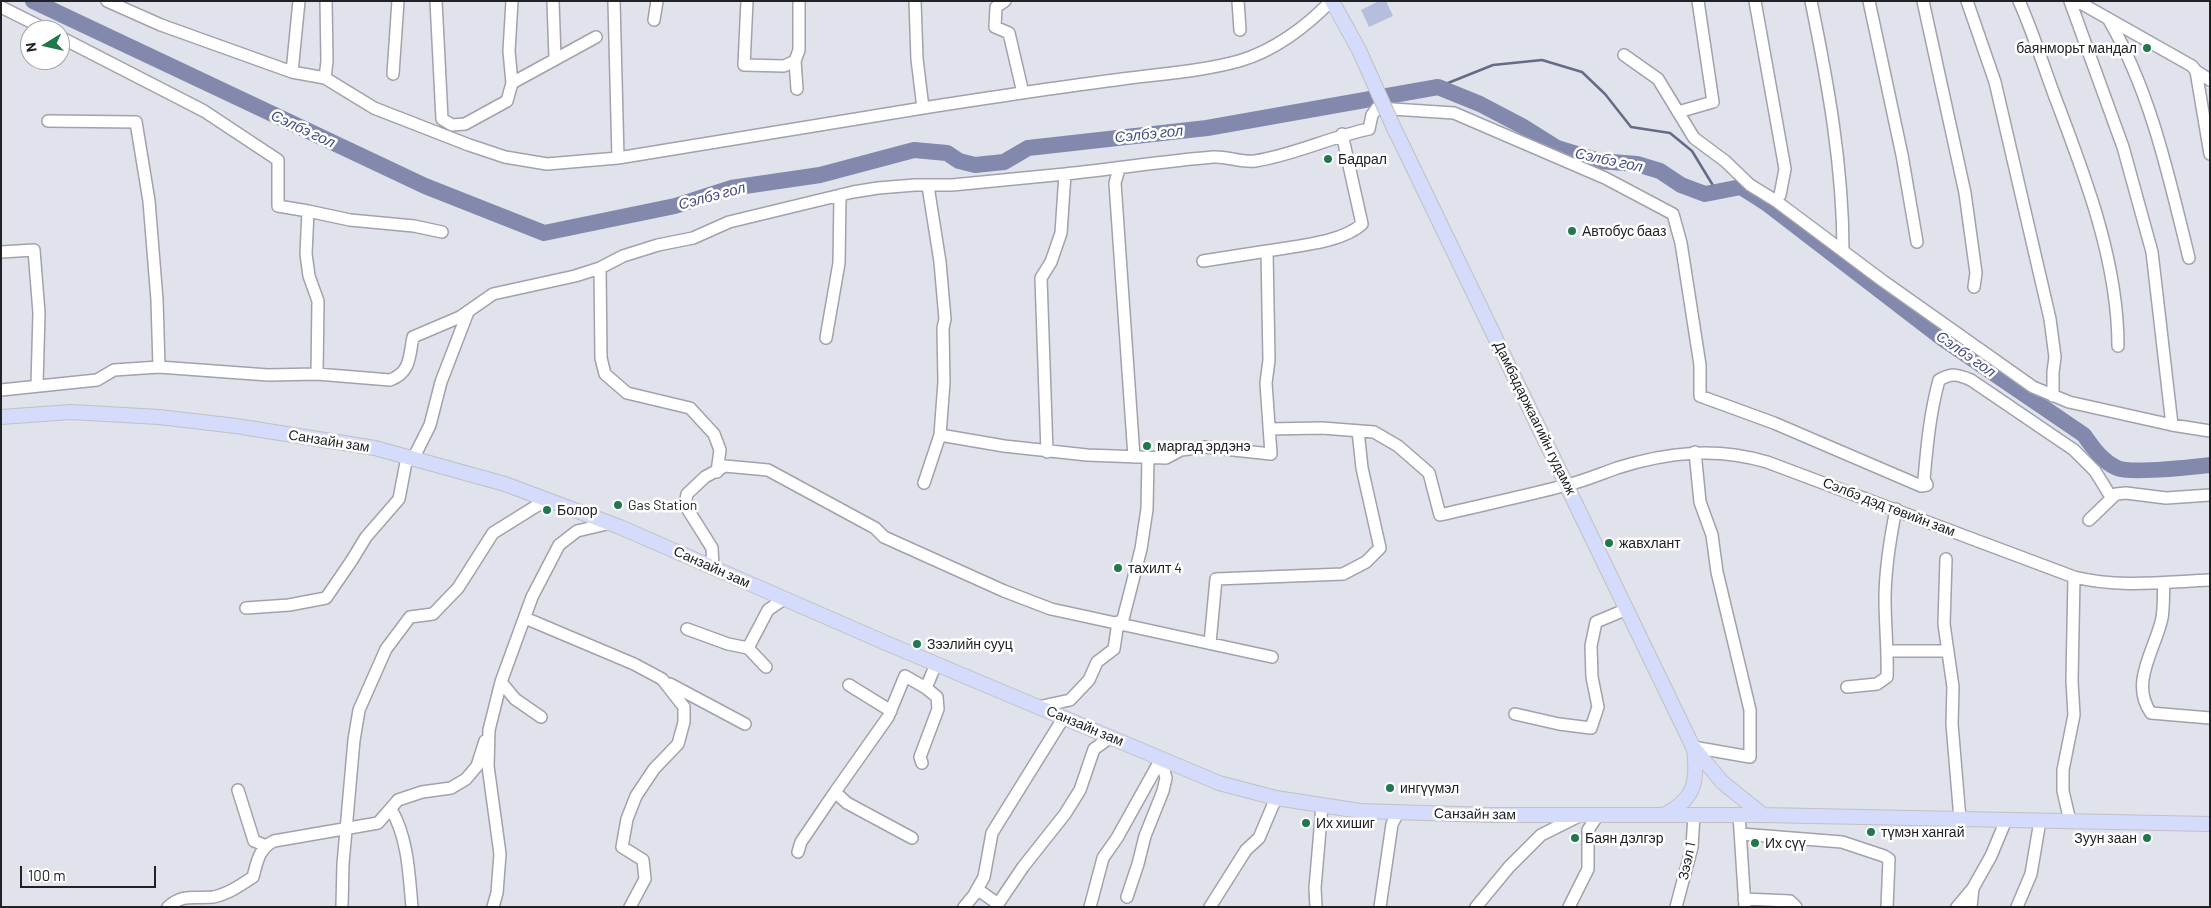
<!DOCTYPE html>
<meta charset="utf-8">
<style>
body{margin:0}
#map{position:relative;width:2211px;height:908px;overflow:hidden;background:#e0e2ec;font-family:Barlow,sans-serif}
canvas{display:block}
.frame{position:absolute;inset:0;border:2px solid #212226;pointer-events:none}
.north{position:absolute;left:20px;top:20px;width:50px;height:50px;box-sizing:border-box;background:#fff;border:1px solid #a6a7a8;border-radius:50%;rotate:261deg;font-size:14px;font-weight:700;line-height:20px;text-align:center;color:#212226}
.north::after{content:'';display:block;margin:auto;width:18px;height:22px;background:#21784c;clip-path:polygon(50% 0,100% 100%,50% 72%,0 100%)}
.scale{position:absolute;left:20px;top:866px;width:136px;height:22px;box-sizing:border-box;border:2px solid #212226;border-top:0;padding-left:6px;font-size:15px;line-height:18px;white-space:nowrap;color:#212226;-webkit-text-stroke:4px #fff;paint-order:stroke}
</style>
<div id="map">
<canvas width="2211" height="908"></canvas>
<div class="frame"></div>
<div class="north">N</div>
<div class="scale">100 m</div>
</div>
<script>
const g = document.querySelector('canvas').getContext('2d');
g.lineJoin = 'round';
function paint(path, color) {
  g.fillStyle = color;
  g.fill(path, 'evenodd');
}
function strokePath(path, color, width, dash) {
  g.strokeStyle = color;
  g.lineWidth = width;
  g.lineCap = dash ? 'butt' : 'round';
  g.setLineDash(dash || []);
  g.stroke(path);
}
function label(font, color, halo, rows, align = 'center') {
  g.font = font + ' Barlow,sans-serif';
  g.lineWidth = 5;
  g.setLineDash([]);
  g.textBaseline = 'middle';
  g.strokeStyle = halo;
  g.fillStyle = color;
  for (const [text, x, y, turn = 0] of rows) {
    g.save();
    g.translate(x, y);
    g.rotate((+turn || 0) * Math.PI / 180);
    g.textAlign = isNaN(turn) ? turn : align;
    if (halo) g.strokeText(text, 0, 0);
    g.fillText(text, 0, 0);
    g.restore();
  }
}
paint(new Path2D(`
 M1379 1H1386L1393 16 1369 27 1361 10Z`), '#b7bddc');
strokePath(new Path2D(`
 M1438 87 1493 65 1542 60 1582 72 1605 94 1631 127 1670 133 1692 151 1717 192`), '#666a84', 2.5);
strokePath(new Path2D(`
 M33 1 425 186 544 233 675 206 731 188 820 175 914 150 947 153 959 161 975 165 1004 162 1028 148 1207 128 1438 87 1480 104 1522 126 1557 148 1599 161 1637 164 1660 171 1681 185 1705 194 1741 187 1766 203 1943 339 2084 435C2093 448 2102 461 2117 468 2130 474 2192 467 2210 465`), '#8389ad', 16);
const minor = new Path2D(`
 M107 1 161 25 292 72 325 78 374 108 469 145 505 157 547 164 618 158 923 108
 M436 1 442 119 452 125 465 124 507 101 512 83 596 37
 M512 1 509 51 512 83
 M553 1 555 58
 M614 1 618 158
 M747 1 744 65 784 66 795 61
 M915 1 917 59 923 108C987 98 1051 88 1115 80 1157 74 1199 72 1239 61 1274 51 1307 26 1331 1
 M1005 1 996 7 995 27 1009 33 1023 93
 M1238 1 1240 30
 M1755 1 1785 169 1780 195 1776 201
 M1811 1C1828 84 1843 166 1843 251
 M1869 1 1902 155 1917 242
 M1923 1 1965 193 1976 273 1974 287
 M1967 1 1995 82 2050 319 2055 357 2053 372V396
 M2019 1C2033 32 2043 65 2055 97 2085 176 2118 261 2118 346
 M2070 1 2123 147 2152 252 2172 425
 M2077 1 2192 66 2196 71 2210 80
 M1 7 47 30
 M654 20 657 1
 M2109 20C2151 93 2169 177 2189 258
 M60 37 204 111 278 160V206L308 211
 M1624 55 1658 79 1694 138 1725 161 1750 185 1776 201 1883 281 2033 387 2069 402 2172 425 2210 431
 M2196 71 2210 154
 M292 72 299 1
 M393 74 398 1
 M325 78 327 61 326 1
 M797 89 795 61 799 50V1
 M1678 112 1713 102 1698 1
 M48 121 136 122 149 201 157 300 159 367
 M1119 169 1115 183 1134 457
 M928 186 940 262 945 319 943 328 944 382 940 435 1004 446 1087 455 1166 458 1181 450 1205 447 1271 454 1266 383 1269 360 1267 251C1294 246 1342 243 1362 224L1342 134
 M1 252 34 250 39 313 37 385
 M1203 261 1267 251
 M600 268 601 358 605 374 627 393 690 408 714 434 720 450 717 472
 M826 338 839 263 840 195
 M317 374 318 301 309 276 306 254 308 211 350 220 414 226 442 232
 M1 390 97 380 114 370 159 367 268 375 317 374 390 380C411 372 409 357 413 337L460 317 493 294 575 276 600 268 623 256 658 245 693 238 729 222 853 192 878 188 915 185H952L1065 174
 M1269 429 1322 428 1374 432 1398 446 1429 473 1440 515C1482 505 1525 496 1567 485 1584 481 1600 474 1617 468 1668 452 1716 447 1767 462L2074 577C2119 588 2164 582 2210 580
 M1047 452 1041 278 1051 262 1061 233 1065 174C1115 169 1164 161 1213 157 1227 156 1242 163 1255 161 1294 155 1330 137 1369 129L1372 115 1377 108 1454 113 1605 178 1673 214 1681 243 1700 365V396L1774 423 1921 486 1927 485 1924 479C1927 445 1930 413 1939 380 1952 373 1957 374 1971 380L2074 450 2095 471 2111 497
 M413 459 430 425 441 382 468 312
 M924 483 940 435
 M2089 520 2116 494 2126 493 2166 498 2210 495
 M1946 559 1944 624 1953 687 1952 724 1960 819
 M713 567 712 548 685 505 687 494 705 477 725 466 768 470 875 528 884 537 1004 591 1051 609 1272 657
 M2164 583C2163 594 2164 607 2162 618 2156 648 2129 683 2151 713L2210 718
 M246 608 289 605 326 598 352 560 366 537 399 499 407 457
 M525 618 634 664 662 679 684 707V722L678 744 654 769 636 796 627 819 622 847 643 860 645 879 630 907
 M1122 623 1141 549 1147 509 1148 457
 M687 629 728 644 748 648 768 610 784 599
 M1210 643 1216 579 1343 574 1366 562 1380 548 1362 468 1358 431
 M748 648 766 667
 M1888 651H1948
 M501 682 515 699 541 717
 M670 684 745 724
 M849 685 891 711
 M1847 687 1877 684 1887 677C1888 651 1885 625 1885 599 1885 569 1890 539 1896 509
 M1038 707 1070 700 1089 680 1097 662 1114 649 1118 622
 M1515 714 1559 724 1591 728 1598 707 1592 677 1591 646 1596 622 1627 609
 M1693 747 1750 757V710L1717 572 1712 535 1700 502 1695 452
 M922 763 920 757 938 709 937 697 926 688
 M238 790 254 841 264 845
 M391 809C408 838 409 874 412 907
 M1739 815 1745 907
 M2070 821 2063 791V770L2074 715 2072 681 2074 577
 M1741 834 1842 842 1884 856 1889 859 1887 907
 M912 838 847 803 835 792 888 717 905 676 926 688 936 664
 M798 852 801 842 835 792
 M977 889 998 904
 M1744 899 1790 901 1796 907
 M168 907C184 893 194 899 213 897 228 894 241 885 253 877 257 862 259 848 274 841L378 823 398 800 422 792 451 788 466 779 477 766 485 741
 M342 907 343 864 354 740 359 710 386 649 410 617 433 614 458 588 493 533 546 500
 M493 907 497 893 500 854 488 766 489 730 501 682 532 597 559 545 577 531 611 523
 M964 907 974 895 984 877 992 833 1064 717
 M996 907 1023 867 1065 814 1080 790 1094 749 1111 737
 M1090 907 1103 858 1117 838 1161 759 1166 778 1163 791 1145 836 1138 864 1127 897
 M1210 907 1246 850 1259 838 1276 798
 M1316 907 1315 888 1322 806
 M1380 907 1392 824 1398 813
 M1476 907 1509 867 1541 835 1581 815
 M1569 907 1588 869V830L1598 815
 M1676 907 1692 847 1694 815
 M1957 907 1973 888
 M1971 907 1973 888 1991 856 2006 820
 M2017 907 2031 874 2040 821`);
const major = new Path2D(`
 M1332 1 1359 50
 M1393 126 1693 747 1722 782 1763 815
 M1 417 71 412 159 417 236 426 375 448 505 484 620 527 886 643 1219 783 1276 798 1360 811 1491 815H1763L2210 824
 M1666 814C1695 798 1698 781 1694 749`);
strokePath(minor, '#a1a2ab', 14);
strokePath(major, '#c1c1c2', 16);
strokePath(minor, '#fff', 11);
strokePath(major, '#d5dbfb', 14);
const majorBridge = new Path2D(`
 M1359 50 1393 126`);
strokePath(majorBridge, '#c1c1c2', 16, []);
strokePath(majorBridge, '#d5dbfb', 14);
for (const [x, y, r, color] of [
 [2147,48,5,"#21784c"],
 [1328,159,5,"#21784c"],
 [1572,231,5,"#21784c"],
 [1147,446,5,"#21784c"],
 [618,505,5,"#21784c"],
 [547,510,5,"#21784c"],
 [1609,543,5,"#21784c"],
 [1118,568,5,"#21784c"],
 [917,644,5,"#21784c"],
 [1390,788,5,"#21784c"],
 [1306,823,5,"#21784c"],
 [1871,832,5,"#21784c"],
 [1575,838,5,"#21784c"],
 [2147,838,5,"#21784c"],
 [1755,843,5,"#21784c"]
]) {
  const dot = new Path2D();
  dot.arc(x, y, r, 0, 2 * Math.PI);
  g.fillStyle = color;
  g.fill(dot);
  strokePath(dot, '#fff', 2);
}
label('14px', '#212226', '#fff', [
 ["баянморьт мандал",2137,48,"right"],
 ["Бадрал",1338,159],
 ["Автобус бааз",1582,231],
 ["маргад эрдэнэ",1157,446],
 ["Gas Station",628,505],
 ["Болор",557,510],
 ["жавхлант",1619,543],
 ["тахилт 4",1128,568],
 ["Зээлийн сууц",927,644],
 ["ингүүмэл",1400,788],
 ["Их хишиг",1316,823],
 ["түмэн хангай",1881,832],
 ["Баян дэлгэр",1585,838],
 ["Зуун заан",2137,838,"right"],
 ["Их сүү",1765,843]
], 'left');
label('14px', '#212226', '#fff', [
 ["Дамбадаржаагийн гудамж",1535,418,64],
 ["Санзайн зам",329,441,9],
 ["Сэлбэ дэд төвийн зам",1889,507,21],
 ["Санзайн зам",712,567,24],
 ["Санзайн зам",1085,726,23],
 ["Санзайн зам",1475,814,1],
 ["Зээл 1",1687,861,-78]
]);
label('italic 15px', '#464d80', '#fff', [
 ["Сэлбэ гол",303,129,25],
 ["Сэлбэ гол",1149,134,-6],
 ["Сэлбэ гол",1609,160,12],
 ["Сэлбэ гол",712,196,-15],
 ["Сэлбэ гол",1966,354,35]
]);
</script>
